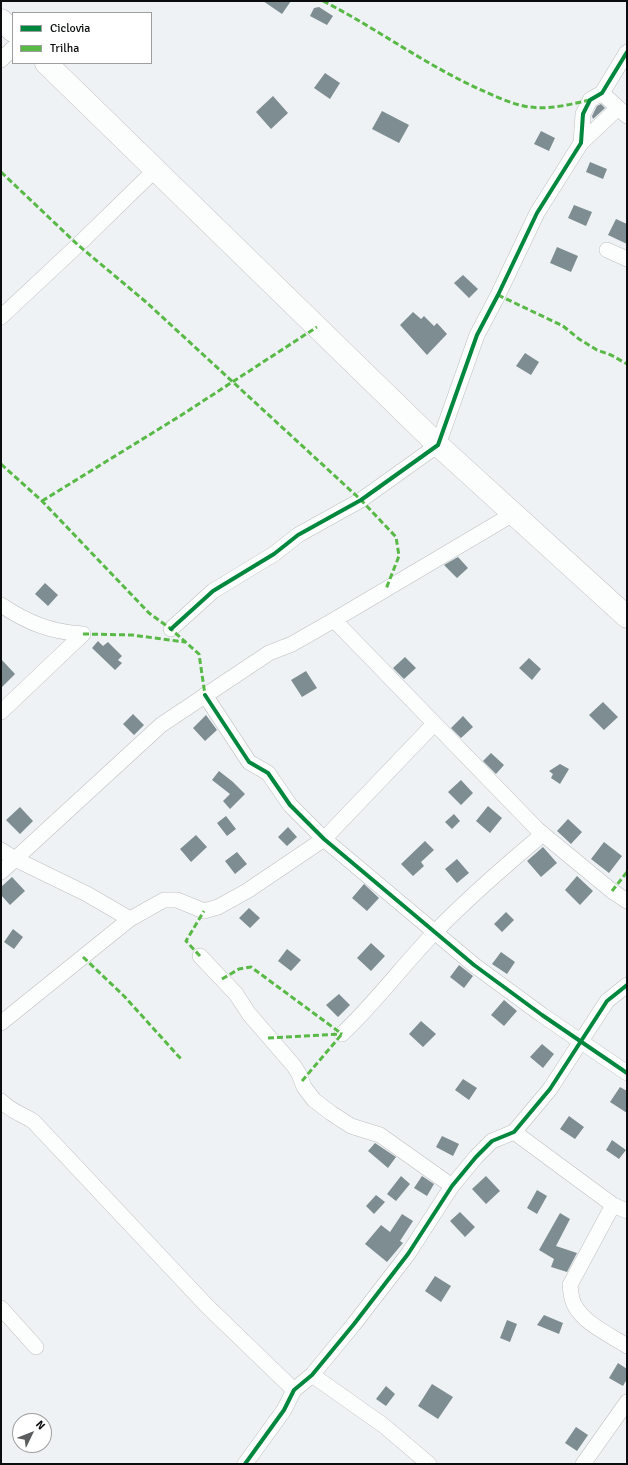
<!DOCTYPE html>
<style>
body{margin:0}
#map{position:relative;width:628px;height:1465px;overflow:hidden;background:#eef2f4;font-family:Signika,sans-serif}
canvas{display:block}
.frame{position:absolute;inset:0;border:2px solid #0a0c0d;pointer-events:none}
.legend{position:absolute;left:12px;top:12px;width:140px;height:52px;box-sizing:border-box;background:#fff;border:1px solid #9d9e9e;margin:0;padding:5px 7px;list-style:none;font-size:12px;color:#0a0c0d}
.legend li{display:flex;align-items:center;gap:8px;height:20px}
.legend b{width:20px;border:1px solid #9d9e9e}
.north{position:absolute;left:12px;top:1413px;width:40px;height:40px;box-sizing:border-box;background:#fff;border:1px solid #9d9e9e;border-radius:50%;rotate:47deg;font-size:11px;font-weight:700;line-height:16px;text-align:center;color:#0a0c0d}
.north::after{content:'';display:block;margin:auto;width:14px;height:18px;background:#5a5c5e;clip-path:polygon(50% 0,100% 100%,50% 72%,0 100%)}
</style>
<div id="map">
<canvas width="628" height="1465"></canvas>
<div class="frame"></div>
<ul class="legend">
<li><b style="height:5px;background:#00873e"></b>Ciclovia</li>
<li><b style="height:5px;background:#58b947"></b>Trilha</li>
</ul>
<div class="north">N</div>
</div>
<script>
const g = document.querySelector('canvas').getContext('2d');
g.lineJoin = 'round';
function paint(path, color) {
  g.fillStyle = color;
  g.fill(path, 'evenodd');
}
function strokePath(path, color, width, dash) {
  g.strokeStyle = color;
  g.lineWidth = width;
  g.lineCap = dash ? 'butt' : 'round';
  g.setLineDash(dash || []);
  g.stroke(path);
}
paint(new Path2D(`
 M263 1H291L282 14Z
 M319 7 333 16 327 25 310 16 314 8Z
 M325 73 340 83 330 99 314 88Z
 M273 96 288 113 271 129 256 112Z
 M601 104 605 108 593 119 592 116 597 106Z
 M382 111 409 125 399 143 372 129Z
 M541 131 555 138 549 151 534 144Z
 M590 162 607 169 603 179 586 172Z
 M574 205 592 212 586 226 568 218Z
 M616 219 627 224V244L608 235Z
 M557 247 578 256 571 272 550 263Z
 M463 275 478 289 469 298 454 283Z
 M413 312 421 319 424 316 434 326 437 323 447 334 427 355 400 325Z
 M525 353 539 362 531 375 516 366Z
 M458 557 468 568 457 578 444 565Z
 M45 583 58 595 48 606 35 594Z
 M98 641 103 646 108 642 122 656 118 660 122 663 115 670 92 648Z
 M405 657 416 668 404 679 393 668Z
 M529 658 541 669 532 680 519 668Z
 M1 659 15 674 1 688Z
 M306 671 317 688 302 697 291 680Z
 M603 702 618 717 604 730 589 715Z
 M133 714 144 725 134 735 123 724Z
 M206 715 217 730 205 741 193 728Z
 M463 716 473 727 461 738 451 728Z
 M491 753 504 765 496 774 483 761Z
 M560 764 569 769 560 784 551 778 553 774 549 771Z
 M219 771 233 782 245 794 230 809 223 801 230 794 212 780Z
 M461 780 473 793 461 805 448 792Z
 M488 806 502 818 490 833 476 821Z
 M20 807 33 821 20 834 6 820Z
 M454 814 460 821 452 829 445 822Z
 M226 816 236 829 227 836 217 823Z
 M568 819 582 832 571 844 557 831Z
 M288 827 297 837 287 846 278 837Z
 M196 835 207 847 191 862 180 849Z
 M425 841 434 850 421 862 424 866 413 876 401 864Z
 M604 842 622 856 609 873 591 859Z
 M543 847 557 863 541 877 527 861Z
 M237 852 247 864 235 874 225 861Z
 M457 859 469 873 457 883 445 869Z
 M577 876 593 891 580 905 565 890Z
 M12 877 25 891 10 905 1 895V887Z
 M364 884 379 898 367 911 352 898Z
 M249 908 260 918 250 928 239 918Z
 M506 912 514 920 502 932 494 924Z
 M13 929 23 937 14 949 4 942Z
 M371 943 385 956 371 971 357 958Z
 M287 949 301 960 291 971 278 961Z
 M501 952 515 962 507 974 492 964Z
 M459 965 473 976 464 988 450 977Z
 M339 994 350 1005 338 1017 326 1005Z
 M504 1000 517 1011 504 1026 491 1015Z
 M421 1021 436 1034 423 1047 409 1034Z
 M542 1044 554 1054 543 1068 530 1057Z
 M463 1079 477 1088 469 1100 455 1090Z
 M620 1087 627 1091V1113L610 1102Z
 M569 1116 584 1127 575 1139 560 1129Z
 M442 1136 459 1144 453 1156 436 1147Z
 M612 1140 626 1150 619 1159 606 1150Z
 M375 1143 396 1157 388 1168 368 1151Z
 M401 1176 410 1184 396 1201 387 1194Z
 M422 1176 434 1184 427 1196 414 1188Z
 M486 1176 500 1191 486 1204 472 1189Z
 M537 1190 547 1196 537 1214 527 1208Z
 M376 1195 385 1202 374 1214 366 1206Z
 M460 1212 475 1227 465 1237 450 1221Z
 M560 1213 570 1219 556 1246 577 1253 567 1272 551 1267 554 1259 539 1250Z
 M402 1214 413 1221 400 1241 403 1243 387 1262 365 1244 381 1225 390 1232Z
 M435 1276 451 1286 441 1302 425 1291Z
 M544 1315 563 1323 559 1334 537 1325Z
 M507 1320 517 1324 510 1342 500 1338Z
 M618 1363 627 1369V1379L623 1386 609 1378Z
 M432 1384 453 1397 438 1419 418 1406Z
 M386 1386 395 1394 386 1406 376 1399Z
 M576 1427 588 1435 577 1451 565 1443Z`), '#7e8d91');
const minor = new Path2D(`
 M1 60 13 48
 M602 93 627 116
 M581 143 618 108
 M607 250 627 259
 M1 317 78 245 156 169
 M1 605C28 623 51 632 83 634
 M334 620 538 830 612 891 627 901
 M171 629 213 591 274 554 298 535 361 500 438 445 477 335 498 295 537 213 581 143 583 114 590 100 602 93 627 52
 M205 695 249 762 268 773 290 805 324 839 474 965 542 1015 627 1073
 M1 712 83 634
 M1 850 15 859 87 894 130 919
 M1 872 161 725 269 653 292 644 334 620 513 514
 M200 956 236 994 249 1014 294 1066 299 1074 304 1087 314 1100 331 1113 351 1126 380 1135 452 1186
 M1 1023 130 919 164 900H177L204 911 218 907 247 891 324 839 434 724
 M342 1034C376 1002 403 965 435 932 469 897 506 865 543 834
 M1 1101C12 1112 20 1113 33 1121L207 1306 294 1390
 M514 1132 613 1205 627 1211
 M613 1205 570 1285C571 1292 571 1300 575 1306 585 1324 610 1335 627 1346
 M1 1308 36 1347
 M312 1375 383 1425 429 1464
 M245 1464 284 1410 294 1390 312 1375 354 1324 408 1254 452 1186 476 1157 492 1141 514 1132 550 1089 607 1001 627 985
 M583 1464 627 1402`);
const secondary = new Path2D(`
 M1 20 13 31
 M46 63 438 445 627 617`);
strokePath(minor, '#bdc0c1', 16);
strokePath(secondary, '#bdc0c1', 23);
strokePath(minor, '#fcfdfd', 15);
strokePath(secondary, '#fcfdfd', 22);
strokePath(new Path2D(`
 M323 1C376 28 424 64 479 89 495 96 513 105 530 107 550 110 571 104 590 100
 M1 172 78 245 146 302 361 500 396 537 399 556 386 589
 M498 295 563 326 579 339 597 350 611 355 627 364
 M1 464 42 501 149 613 171 629 199 654 205 695
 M42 501 180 416 317 327
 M83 634 132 635 185 642
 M612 891 627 872
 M200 956 186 941 204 911
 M83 957 124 996 181 1059
 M222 979 239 969 251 967 342 1034
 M268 1038 342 1034
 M302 1081 342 1034`), '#58b947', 3, [6, 3]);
strokePath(new Path2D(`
 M171 629 213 591 274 554 298 535 361 500 438 445 477 335 498 295 537 213 581 143 583 114 590 100 602 93 627 52
 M205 695 249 762 268 773 290 805 324 839 474 965 542 1015 627 1073
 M245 1464 284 1410 294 1390 312 1375 354 1324 408 1254 452 1186 476 1157 492 1141 514 1132 550 1089 607 1001 627 985`), '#00873e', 4);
</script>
